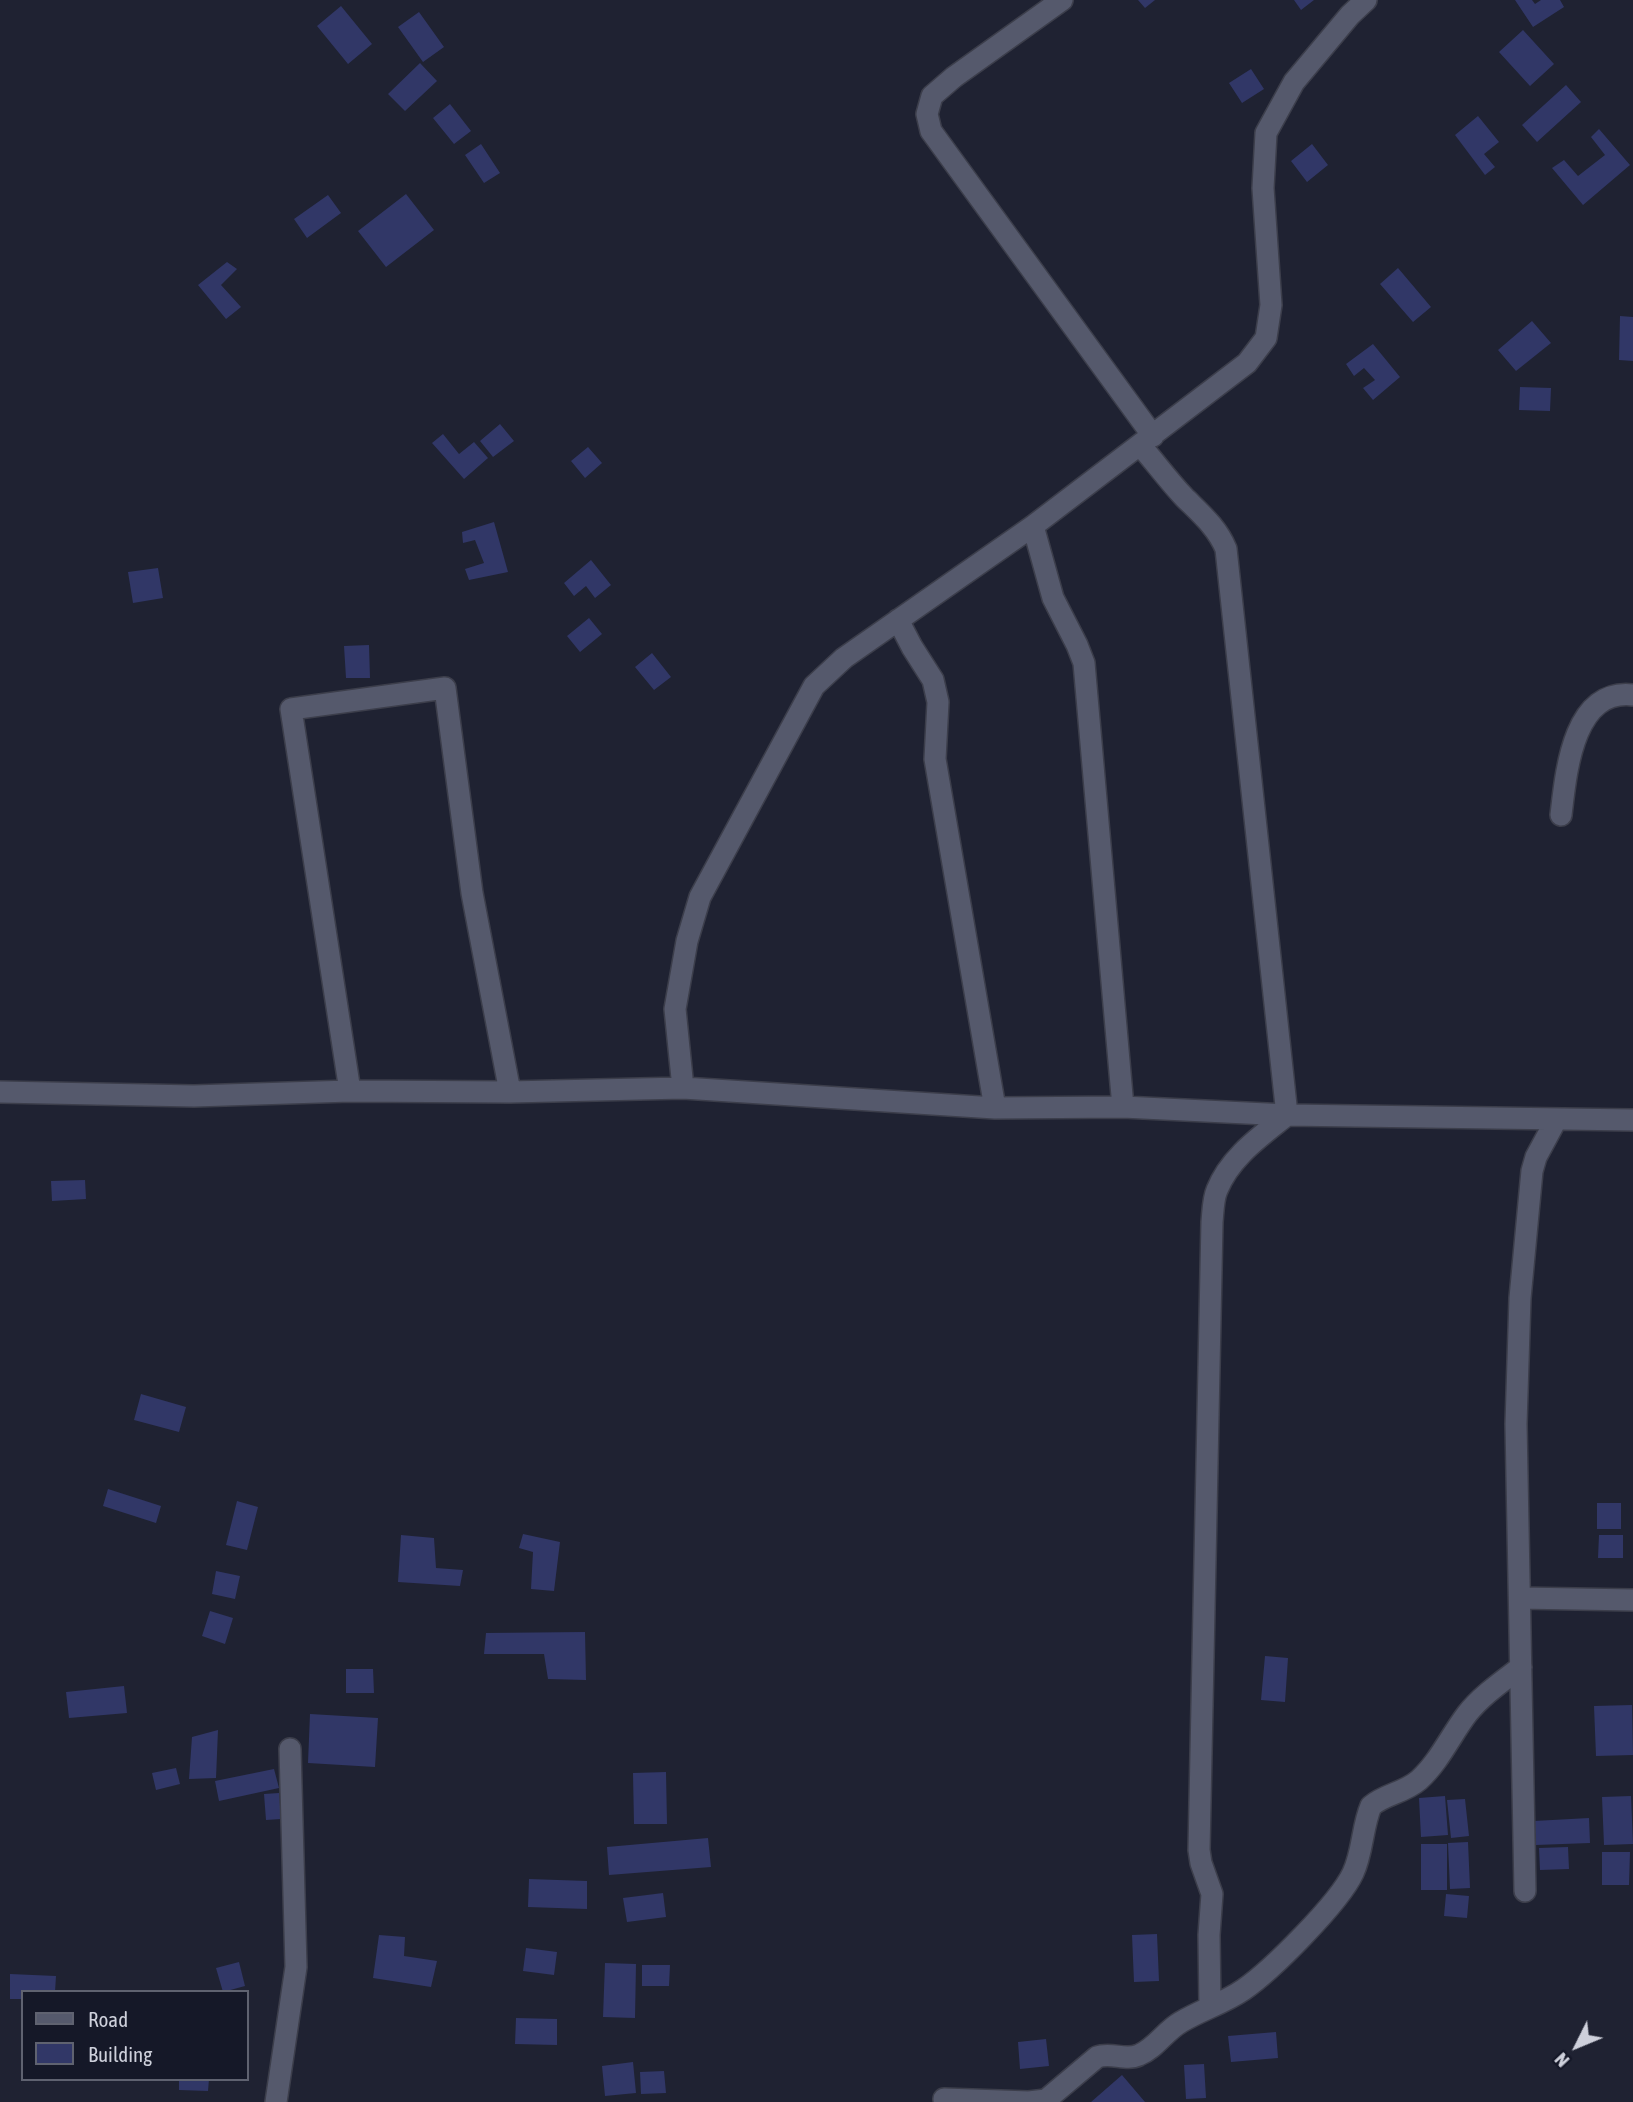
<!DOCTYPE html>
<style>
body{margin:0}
#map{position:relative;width:1633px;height:2102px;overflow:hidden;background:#1f2232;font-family:"Asap Condensed",sans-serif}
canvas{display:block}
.legend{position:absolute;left:21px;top:1990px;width:228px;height:91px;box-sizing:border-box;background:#151828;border:2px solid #5f6270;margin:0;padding:9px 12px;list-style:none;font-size:21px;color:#ced0db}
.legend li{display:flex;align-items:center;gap:14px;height:35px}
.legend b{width:35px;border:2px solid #5f6270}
.north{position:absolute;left:1542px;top:2011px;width:70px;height:70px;-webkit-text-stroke:5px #151828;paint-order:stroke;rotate:227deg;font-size:19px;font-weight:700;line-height:28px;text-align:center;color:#ced0db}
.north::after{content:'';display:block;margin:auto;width:24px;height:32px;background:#ced0db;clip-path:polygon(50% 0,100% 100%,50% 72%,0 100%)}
</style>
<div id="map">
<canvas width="1633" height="2102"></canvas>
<ul class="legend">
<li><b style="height:9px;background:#55596c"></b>Road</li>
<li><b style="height:19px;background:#313767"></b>Building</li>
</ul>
<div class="north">N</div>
</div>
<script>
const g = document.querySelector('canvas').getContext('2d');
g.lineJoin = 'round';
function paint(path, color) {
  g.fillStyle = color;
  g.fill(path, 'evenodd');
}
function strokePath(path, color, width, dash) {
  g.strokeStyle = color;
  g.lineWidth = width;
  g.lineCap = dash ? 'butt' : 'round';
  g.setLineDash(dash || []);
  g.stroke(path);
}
paint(new Path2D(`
 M1138 0H1155L1145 8Z
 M1294 0H1314L1301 10Z
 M1515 0H1532L1535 4 1541 0H1560L1564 7 1533 27Z
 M341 6 372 44 348 64 317 26Z
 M419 12 444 47 423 62 398 27Z
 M1523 30 1554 64 1530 86 1499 52Z
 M420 63 437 81 405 111 388 94Z
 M1251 69 1264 89 1242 103 1229 83Z
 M1566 85 1581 102 1537 142 1522 125Z
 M450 104 471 131 454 144 433 118Z
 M1478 116 1499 142 1484 154 1495 167 1485 175 1455 135Z
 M1599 129 1630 165 1583 205 1552 168 1564 160 1578 176 1605 155 1591 137Z
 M481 144 500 173 484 183 465 155Z
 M1312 144 1328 165 1307 182 1291 161Z
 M406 194 434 230 386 267 358 231Z
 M328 195 341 213 307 238 294 219Z
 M227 262 237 269 221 285 241 307 226 319 198 285Z
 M1398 268 1431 307 1413 322 1380 284Z
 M1620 316 1633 317V361L1619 360Z
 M1532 321 1551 343 1516 371 1498 350Z
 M1373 344 1400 377 1373 400 1363 388 1375 380 1364 368 1354 376 1346 364Z
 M1520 387 1551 388 1550 411 1519 410Z
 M500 424 514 441 493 457 480 441Z
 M443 434 459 454 474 442 488 458 464 479 432 443Z
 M588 447 602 463 585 478 571 461Z
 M494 522 508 572 469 580 465 569 484 563 475 540 463 543 462 532Z
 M591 560 611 585 595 598 586 586 574 596 564 583Z
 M158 568 163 598 133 603 128 572Z
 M589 618 602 634 580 652 567 636Z
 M369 645 370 678H346L344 646Z
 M652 653 671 677 654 690 635 667Z
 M85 1180 86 1199 52 1201 51 1181Z
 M141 1394 186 1407 179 1432 134 1420Z
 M108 1489 161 1506 156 1523 103 1506Z
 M237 1501 258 1507 247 1550 226 1545Z
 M1597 1503H1621V1529H1597Z
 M523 1534 560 1542 554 1591 531 1589 533 1552 519 1548Z
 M401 1535 434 1538 436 1568 463 1570 460 1586 398 1582Z
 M1599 1535H1623V1558H1598Z
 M216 1571 240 1576 235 1599 212 1594Z
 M210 1611 233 1618 225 1644 202 1636Z
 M585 1632 586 1680 548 1679 544 1654H484L486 1633Z
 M1265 1656 1288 1658 1285 1702 1261 1700Z
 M346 1669H373L374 1693H346Z
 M124 1686 127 1713 69 1718 66 1692Z
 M1632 1705 1633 1755 1596 1756 1594 1706Z
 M310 1714 378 1718 375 1767 308 1763Z
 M218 1730 216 1778 189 1779 192 1737Z
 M176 1768 180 1784 156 1790 152 1773Z
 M274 1769 279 1788 219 1801 215 1781Z
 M666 1772 667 1824H634L633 1773Z
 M279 1793 281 1819 266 1820 264 1794Z
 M1445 1796 1448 1835 1421 1837 1419 1798Z
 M1631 1796 1633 1844 1604 1845 1602 1797Z
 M1465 1799 1469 1836 1451 1838 1447 1800Z
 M1589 1818 1590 1843 1536 1845 1534 1821Z
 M708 1838 711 1867 609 1875 607 1847Z
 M1468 1842 1470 1888 1450 1889 1448 1843Z
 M1421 1844H1447V1890H1421Z
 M1568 1847 1569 1869 1540 1870 1539 1848Z
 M1602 1852H1630L1629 1885H1602Z
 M529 1879 587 1881V1909L528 1907Z
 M663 1893 666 1917 627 1922 623 1898Z
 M1446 1894 1469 1896 1467 1918 1444 1916Z
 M1157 1934 1159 1981 1134 1982 1132 1935Z
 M379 1935 405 1937 404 1956 437 1961 431 1987 373 1978Z
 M526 1948 557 1952 554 1975 523 1971Z
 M239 1962 245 1986 223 1992 216 1968Z
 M605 1963 636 1964 635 2018 603 2017Z
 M642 1965H670L669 1986H642Z
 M10 1974 56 1976 55 1992H23V1999H10Z
 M516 2018 557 2019V2045L515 2044Z
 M1276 2032 1278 2058 1231 2062 1228 2036Z
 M1046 2039 1049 2066 1020 2069 1018 2042Z
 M633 2062 636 2093 605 2096 602 2066Z
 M1204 2064 1206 2098 1186 2099 1184 2065Z
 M664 2071 666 2093 641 2094 640 2072Z
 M1122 2075 1145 2102H1091Z
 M179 2079H209L208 2091 179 2090Z`), '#313767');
const minor = new Path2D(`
 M1062 0 954 77 932 96 927 114 931 131 1153 436
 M1140 445C1155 462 1168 480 1184 497 1200 513 1217 527 1226 549L1287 1115C1261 1136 1230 1157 1217 1190 1213 1199 1213 1212 1212 1222L1199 1850 1201 1863 1212 1894 1209 1935 1210 2007
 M1033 526 1053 598 1077 645 1084 663 1123 1107
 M898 620 912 647 933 680 938 702 935 759 995 1108
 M1561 815C1566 772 1573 688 1633 695
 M683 1088 675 1009 687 941 700 897 814 686 844 658 1033 526 1247 363 1266 338 1271 305 1263 188 1266 133 1294 82 1350 15 1366 0
 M350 1091 291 709 445 688 472 893 510 1092
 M0 1092 194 1096 350 1091 510 1092 683 1088 995 1108 1123 1107 1287 1115 1633 1120
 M1520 1598 1633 1600
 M1525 1891 1516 1424 1520 1298 1532 1171 1536 1157 1556 1120
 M944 2099 1029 2102 1046 2100 1097 2057C1111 2052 1126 2061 1139 2055 1156 2048 1165 2031 1181 2022 1201 2010 1224 2003 1243 1990 1271 1971 1339 1903 1353 1873 1363 1852 1362 1827 1371 1806 1385 1794 1404 1793 1419 1780 1439 1762 1451 1735 1467 1714 1482 1695 1503 1681 1521 1667
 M276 2102 296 1967 290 1749`);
strokePath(minor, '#3c3e4b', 24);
strokePath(minor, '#55596c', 21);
</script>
